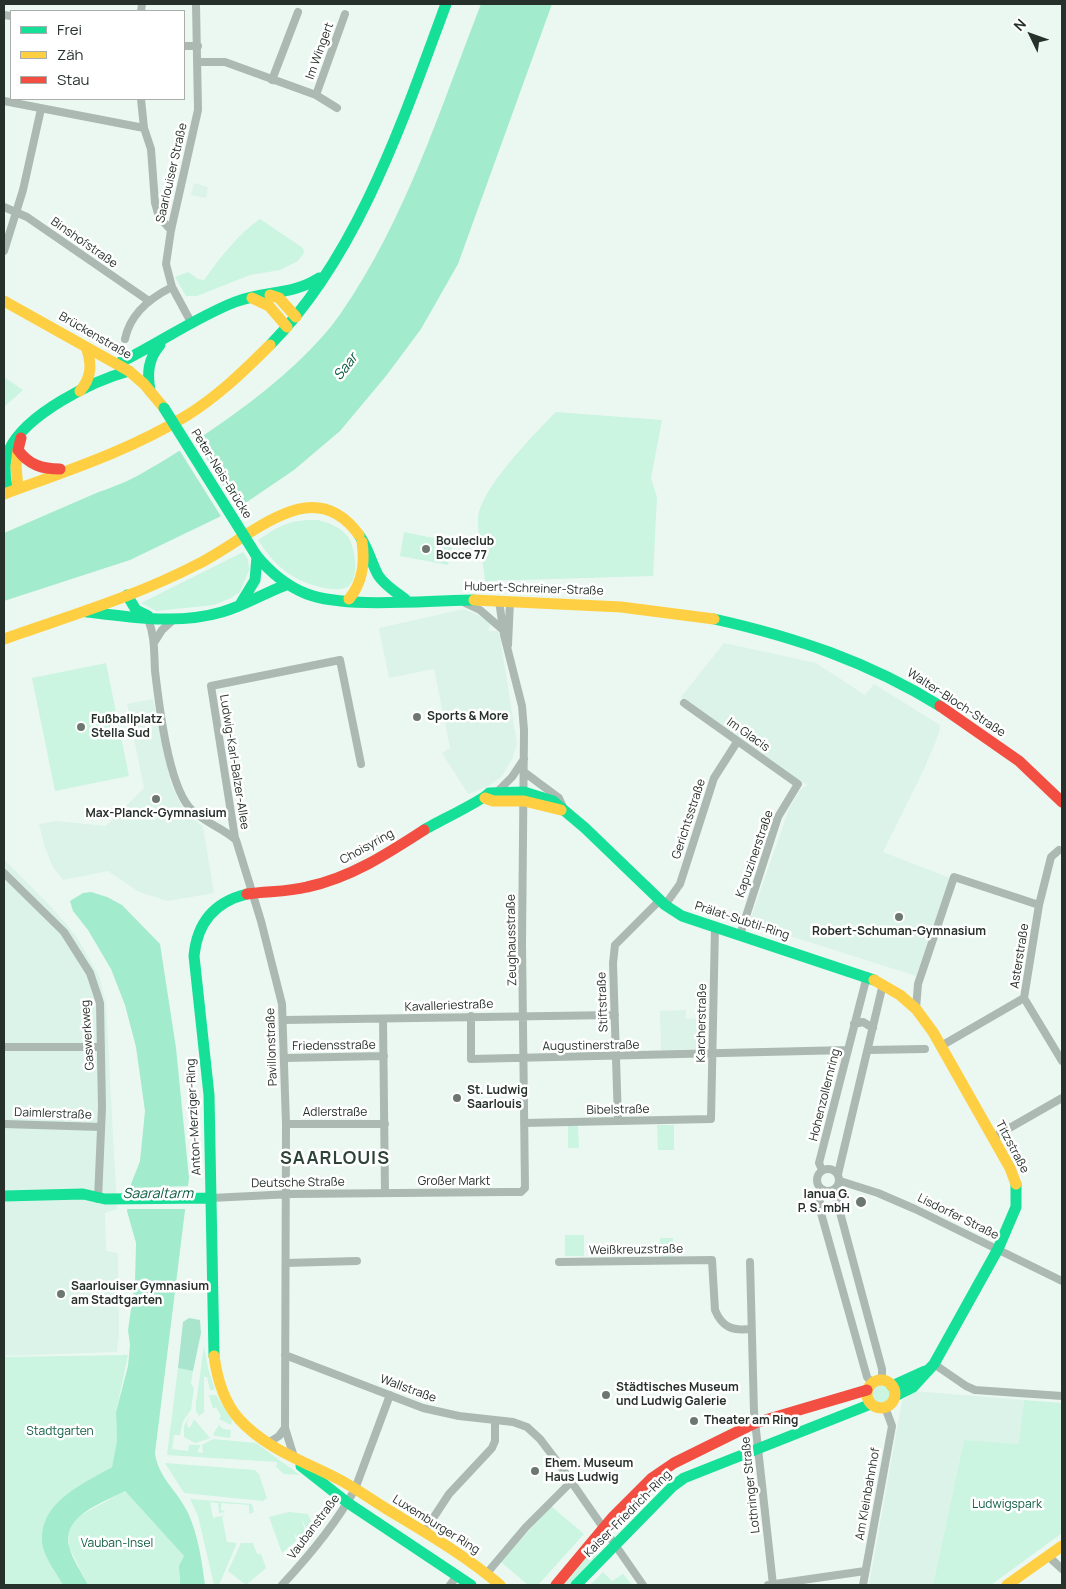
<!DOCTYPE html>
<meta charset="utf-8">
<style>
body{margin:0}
#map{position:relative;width:1066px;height:1589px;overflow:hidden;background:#ebf8f2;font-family:Manrope,sans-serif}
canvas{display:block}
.frame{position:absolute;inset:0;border:5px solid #27312c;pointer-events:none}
.legend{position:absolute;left:10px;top:10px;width:175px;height:90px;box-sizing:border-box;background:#fff;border:1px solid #a9adab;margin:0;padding:6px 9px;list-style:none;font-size:15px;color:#27312c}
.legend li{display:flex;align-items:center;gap:10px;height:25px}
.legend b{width:25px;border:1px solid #a9adab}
.north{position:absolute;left:1006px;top:10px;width:50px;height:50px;-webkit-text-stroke:4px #fff;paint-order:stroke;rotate:312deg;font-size:14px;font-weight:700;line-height:20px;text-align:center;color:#27312c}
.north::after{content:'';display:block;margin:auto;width:18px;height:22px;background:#27312c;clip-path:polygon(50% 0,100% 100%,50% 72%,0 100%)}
</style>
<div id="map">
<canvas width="1066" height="1589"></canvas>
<div class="frame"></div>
<ul class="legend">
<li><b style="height:6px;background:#16e098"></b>Frei</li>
<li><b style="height:6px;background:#ffcf43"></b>Zäh</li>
<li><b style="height:6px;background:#f24e42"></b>Stau</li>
</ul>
<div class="north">N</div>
</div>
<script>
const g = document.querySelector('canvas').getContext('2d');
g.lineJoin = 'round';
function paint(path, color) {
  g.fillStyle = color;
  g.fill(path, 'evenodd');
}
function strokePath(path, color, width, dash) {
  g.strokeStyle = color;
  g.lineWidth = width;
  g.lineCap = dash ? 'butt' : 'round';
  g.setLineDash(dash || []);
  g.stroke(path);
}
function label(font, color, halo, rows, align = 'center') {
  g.font = font + ' Manrope,sans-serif';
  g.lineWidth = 5;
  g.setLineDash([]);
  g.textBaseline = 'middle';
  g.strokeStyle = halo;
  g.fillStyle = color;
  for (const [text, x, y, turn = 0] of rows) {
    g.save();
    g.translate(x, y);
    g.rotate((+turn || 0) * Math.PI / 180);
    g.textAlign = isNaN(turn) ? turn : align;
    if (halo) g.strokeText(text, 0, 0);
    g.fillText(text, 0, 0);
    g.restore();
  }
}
paint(new Path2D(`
 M194 183 208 187 206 198 191 195Z
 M464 609 482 617 491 623 488 631H498L500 637 517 744 512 759 502 776 487 787 468 794 442 753 450 748 434 669 389 678 379 628Z
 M724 643 816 663 865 695 874 684 940 725 939 733 925 767 883 852 950 878 916 976 749 923 789 809 800 790 807 785 681 697Z
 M153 699 171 784 183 809 203 827 214 893 168 901 139 892 108 871 63 880 53 867 45 848 39 824 56 821 106 826 144 788 127 704Z
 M4 859 54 910 76 936 99 976 106 1004 117 1209 105 1213 106 1251 118 1253 119 1334 117 1352 4 1356Z
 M686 1010V1019L699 1018V1049L661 1050 660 1011Z
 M914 1391 1024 1400 1020 1444 964 1440 933 1585H869L902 1401Z`), '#dbf3e8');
paint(new Path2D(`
 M260 219 303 248 304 253 298 261 280 270 250 275 197 296H186L175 277 188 272 198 279 204 280C220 258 238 234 260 219Z
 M4 377 23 390 4 407Z
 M556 412 662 420 651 478 657 497 653 576 485 581C483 561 478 540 478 520 478 491 535 433 556 412Z
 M318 520C329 523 341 527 348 537 355 547 361 579 347 587 339 591 328 589 320 587 291 580 274 565 258 540 280 525 291 519 318 520Z
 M404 532 453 542 448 565 400 556Z
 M243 552 248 559 249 570 240 592 231 598 214 605 156 611 141 603Z
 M106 663 129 776 55 791 32 678Z
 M657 1125H674V1150H658Z
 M568 1126H578L579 1148H568Z
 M565 1235H584V1256H565Z
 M660 1238H673V1257H661Z
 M204 1346 208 1368 215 1390H210L207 1377H204V1412L199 1416 196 1411V1403Z
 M128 1355 116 1412 117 1441 112 1467C81 1486 35 1504 43 1548 46 1560 57 1574 63 1585H4V1357Z
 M178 1368 193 1371 191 1384 194 1388 191 1410 183 1421 180 1435H174L172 1449 188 1451 189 1445H201L197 1452 203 1453 202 1445 213 1439 256 1443 300 1475 284 1474 274 1465 277 1466V1462L167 1455Z
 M872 1394a9 9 0 1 1 18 0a9 9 0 1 1-18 0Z
 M209 1395H216L232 1420 231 1425 219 1419 221 1416 216 1407 213 1409Z
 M1024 1400 1062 1403V1533L991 1585H933L964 1440 1019 1444Z
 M191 1414 187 1423 188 1428 191 1426 194 1419 210 1438 208 1439 195 1443 184 1437V1426Z
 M219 1425 223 1429 231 1430 230 1438 215 1436 213 1434Z
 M165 1463 255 1470 259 1474 267 1498 263 1501 184 1493Z
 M125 1491 184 1556 179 1575 180 1585H88L69 1547 68 1534 74 1519Z
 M190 1499 252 1504 254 1512 249 1514V1505L221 1503V1510L226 1512 219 1513 218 1503 210 1502 213 1518 226 1515 222 1517 227 1542 237 1543 219 1585H214L198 1516Z
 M551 1506 584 1534 538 1585H528L501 1562Z
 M289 1512 308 1514 313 1526 307 1530 301 1517 306 1533 298 1539 294 1533 296 1541 282 1553 269 1517Z
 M241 1543H253L257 1554H261L266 1568 246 1585 228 1571Z
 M593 1549 597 1554V1557L571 1585H561Z
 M603 1572 612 1581 623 1574 632 1585H590Z`), '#cbf4e1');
paint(new Path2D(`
 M189 1318 200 1320 201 1333 193 1371 178 1368 183 1322Z`), '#a8e5cc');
paint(new Path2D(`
 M481 4H552L458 264 421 329 386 376 340 431 294 470 238 508 130 560 4 601V533C34 520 64 507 94 494 109 488 125 483 139 475 205 438 298 375 341 313 406 219 440 109 481 4Z
 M91 892 107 897 122 905 160 944 176 1048 189 1178 155 1453C158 1478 178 1491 188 1513 198 1534 202 1562 205 1585H180L179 1566 184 1556 125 1491C103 1503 62 1515 69 1546 72 1559 82 1573 88 1585H63C57 1574 46 1560 43 1548 35 1504 81 1485 112 1467L117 1441 116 1412 128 1366 130 1345 128 1330 135 1282 136 1243 127 1211 131 1184 140 1161 145 1111 136 1047 125 1005 111 969 88 930 73 911 70 901 83 893Z`), '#a2ebcc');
paint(new Path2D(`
 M194 438 239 510 222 518 178 448Z
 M191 1186 188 1209H125L128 1188Z`), '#ebf8f2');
strokePath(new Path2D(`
 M141 11 142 4
 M4 15 11 16
 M184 46H198
 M199 62H225L316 95 337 108
 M272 80 298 12
 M316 95 345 14
 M141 99 144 128 151 149 155 203 159 217 171 230
 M4 101 144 128
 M4 207 27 217 149 301
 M4 251 23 190 41 109
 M192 324 172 287 166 264 171 230 198 110 196 4
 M125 339C130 314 150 298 172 287
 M465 603 480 610 502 629
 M148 619C155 636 154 653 155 671 159 705 168 782 189 807 202 822 222 827 236 840L261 921 282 1004 286 1124 285 1428 294 1457
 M155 641 162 630 173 620
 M508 645 510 601
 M684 703 798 784 778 817 740 935
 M524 772 559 798 563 807
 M497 792 512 777 524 759
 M235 838 211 686 340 660 361 764
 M1059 850 1051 857 1039 905 1024 998 1062 1061
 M4 873 64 932 90 973 100 1003 102 1107 98 1199
 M665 905 680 884 714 778 737 742
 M916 1009 918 984 954 877 1039 905
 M471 1016V1059L848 1050
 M383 1019 385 1193
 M284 1020 615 1015
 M854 1024 863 1022 873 1028
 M941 1046 1024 998
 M4 1047H101
 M868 1050 925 1049
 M285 1058 384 1056
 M618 1121 613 963 615 945 660 900
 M524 1123 711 1119 715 927
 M4 1124 101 1127
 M286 1124H385
 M992 1138 1062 1098
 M817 1180a11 11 0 1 1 22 0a11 11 0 1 1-22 0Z
 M822 1170 819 1163 867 976
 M838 1174 883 984
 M840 1181 878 1193 915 1209 1062 1281
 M822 1190 819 1206 867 1377 872 1383
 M834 1190 882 1369V1380
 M211 1198 292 1194 506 1192H521L525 1188 522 944 524 730 522 706 504 635 499 601
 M559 1262 712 1260 715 1310C722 1327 732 1331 750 1329
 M750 1262 754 1412 773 1585
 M286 1263 357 1261
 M285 1355 423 1408 459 1416 513 1422 527 1427 540 1439 559 1464 643 1585
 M934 1364 966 1386 975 1390 1062 1396
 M268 1443 279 1436 285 1428
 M424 1532 449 1494 492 1448 495 1441V1420
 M1048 1556 1062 1569
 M487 1573 526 1527 571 1482
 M282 1585C309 1556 336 1524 355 1489L390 1395
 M450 1585 457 1576
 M768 1585 865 1571
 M863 1585 892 1426 885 1407`), '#abb9b2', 8);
strokePath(new Path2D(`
 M270 345C358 256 403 120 446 4
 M117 364C157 345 194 318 235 302 264 291 293 295 319 278
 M150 391C147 373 148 359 160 345
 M8 492C5 479 3 463 9 450 26 414 92 381 129 371
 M359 535C368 547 371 562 378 575 384 585 396 592 405 599
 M256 555C270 572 286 586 307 594 347 609 429 600 474 600
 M127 595 136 610 148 616
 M241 603 255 580 257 557
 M87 612C132 617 178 625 222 612 244 606 264 593 286 585
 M714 619C795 637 869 662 940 706
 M424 830C437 822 482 801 489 793L524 792 553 801 585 828 665 905 682 916 874 980
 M4 1196 83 1194 105 1199 211 1198
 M214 1356 209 1095 194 956C197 923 214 902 247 894
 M892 1386 925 1371
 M895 1396 913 1387 934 1364 998 1249 1016 1207V1184
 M301 1466 348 1503 471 1585
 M576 1585 673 1486 684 1478 871 1404`), '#16e098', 11);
strokePath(new Path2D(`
 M270 295 279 298 296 317
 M252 298 269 306 287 327
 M4 301 129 371 144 384 164 408
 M80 391C92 377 92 364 86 347
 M18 450 16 466 18 488
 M4 494C66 471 129 451 186 416 217 397 244 371 270 345
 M349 599C363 582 365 563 362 542
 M474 600 621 607 714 619
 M4 639C69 616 137 596 198 564 229 549 272 512 305 508 329 505 346 517 359 535
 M485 798 493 801H524L561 810
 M874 980 900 995 916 1009 933 1032 1010 1168 1016 1184
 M214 1356C217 1378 223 1401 239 1419 266 1449 306 1462 342 1481 358 1490 374 1501 390 1511 428 1534 466 1556 500 1585
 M867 1394a14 14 0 1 1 28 0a14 14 0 1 1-28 0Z
 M1007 1585 1062 1546`), '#ffcf43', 11);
strokePath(new Path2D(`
 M21 438 18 450C29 465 42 469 60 469
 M940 706 1019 761 1062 802
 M247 894C267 891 287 892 307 887 350 878 387 854 424 830
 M556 1585 612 1518 652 1478 674 1463 755 1423 867 1390`), '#f24e42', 11);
strokePath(new Path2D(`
 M164 408 256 555`), '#16e098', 11);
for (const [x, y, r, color] of [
 [426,549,5,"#6c7771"],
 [417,717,5,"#6c7771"],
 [81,727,5,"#6c7771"],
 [156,799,5,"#6c7771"],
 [899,917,5,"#6c7771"],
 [457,1098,5,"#6c7771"],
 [861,1202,6,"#6c7771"],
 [61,1294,5,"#6c7771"],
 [606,1395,5,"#6c7771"],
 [694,1421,5,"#6c7771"],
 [535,1471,5,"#6c7771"]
]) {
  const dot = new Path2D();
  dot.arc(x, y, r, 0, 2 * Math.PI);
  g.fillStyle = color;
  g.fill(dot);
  strokePath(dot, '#fff', 2);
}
label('12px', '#27312c', '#fff', [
 ["Im Wingert",320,51,-70],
 ["Saarlouiser Straße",172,173,-77],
 ["Binshofstraße",84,243,35],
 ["Brückenstraße",95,336,30],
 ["Peter-Neis-Brücke",221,474,58],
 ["Hubert-Schreiner-Straße",534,589,2],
 ["Walter-Bloch-Straße",956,703,33],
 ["Im Glacis",748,735,35],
 ["Ludwig-Karl-Balzer-Allee",234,762,81],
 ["Gerichtsstraße",689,819,-72],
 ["Choisyring",367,847,-29],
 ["Kapuzinerstraße",755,854,-71],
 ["Prälat-Subtil-Ring",742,921,18],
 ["Zeughausstraße",512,940,-91],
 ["Asterstraße",1020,956,-81],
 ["Stiftstraße",603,1002,-92],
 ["Kavalleriestraße",449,1006,-2],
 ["Karcherstraße",702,1023,-89],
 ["Gaswerkweg",88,1035,-94],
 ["Friedensstraße",334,1046,-1],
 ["Augustinerstraße",591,1046,-1],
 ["Pavillonstraße",272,1047,-92],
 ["Hohenzollernring",825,1095,-76],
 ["Bibelstraße",618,1110,-1],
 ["Adlerstraße",335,1113],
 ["Daimlerstraße",53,1114,2],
 ["Anton-Merziger-Ring",194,1117,-93],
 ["Titzstraße",1012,1147,62],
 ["Großer Markt",454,1182],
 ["Deutsche Straße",298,1183,-1],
 ["Lisdorfer Straße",958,1217,26],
 ["Weißkreuzstraße",636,1250,-1],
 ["Wallstraße",408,1389,20],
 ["Lothringer Straße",751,1485,-96],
 ["Am Kleinbahnhof",868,1494,-80],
 ["Kaiser-Friedrich-Ring",628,1514,-45],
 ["Luxemburger Ring",436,1525,32],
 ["Vaubanstraße",314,1527,-53]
]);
label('bold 12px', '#27312c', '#fff', [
 ["Bouleclub",436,542],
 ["Bocce 77",436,556],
 ["Sports & More",427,717],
 ["Fußballplatz",91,720],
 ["Stella Sud",91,734],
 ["Max-Planck-Gymnasium",156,814,"center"],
 ["Robert-Schuman-Gymnasium",899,932,"center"],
 ["St. Ludwig",467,1091],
 ["Saarlouis",467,1105],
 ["Ianua G.",850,1195,"right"],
 ["P. S. mbH",850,1209,"right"],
 ["Saarlouiser Gymnasium",71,1287],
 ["am Stadtgarten",71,1301],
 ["Städtisches Museum",616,1388],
 ["und Ludwig Galerie",616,1402],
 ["Theater am Ring",704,1421],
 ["Ehem. Museum",545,1464],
 ["Haus Ludwig",545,1478]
], 'left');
label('12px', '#105f44', '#fff', [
 ["Stadtgarten",60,1432],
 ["Ludwigspark",1007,1505],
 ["Vauban-Insel",117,1544]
]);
label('italic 14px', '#0b5c42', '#fff', [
 ["Saar",346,367,-52],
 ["Saaraltarm",158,1194]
]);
g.letterSpacing = '1px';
label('bold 18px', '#2e433a', '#fff', [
 ["SAARLOUIS",335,1159]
]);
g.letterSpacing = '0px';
</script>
